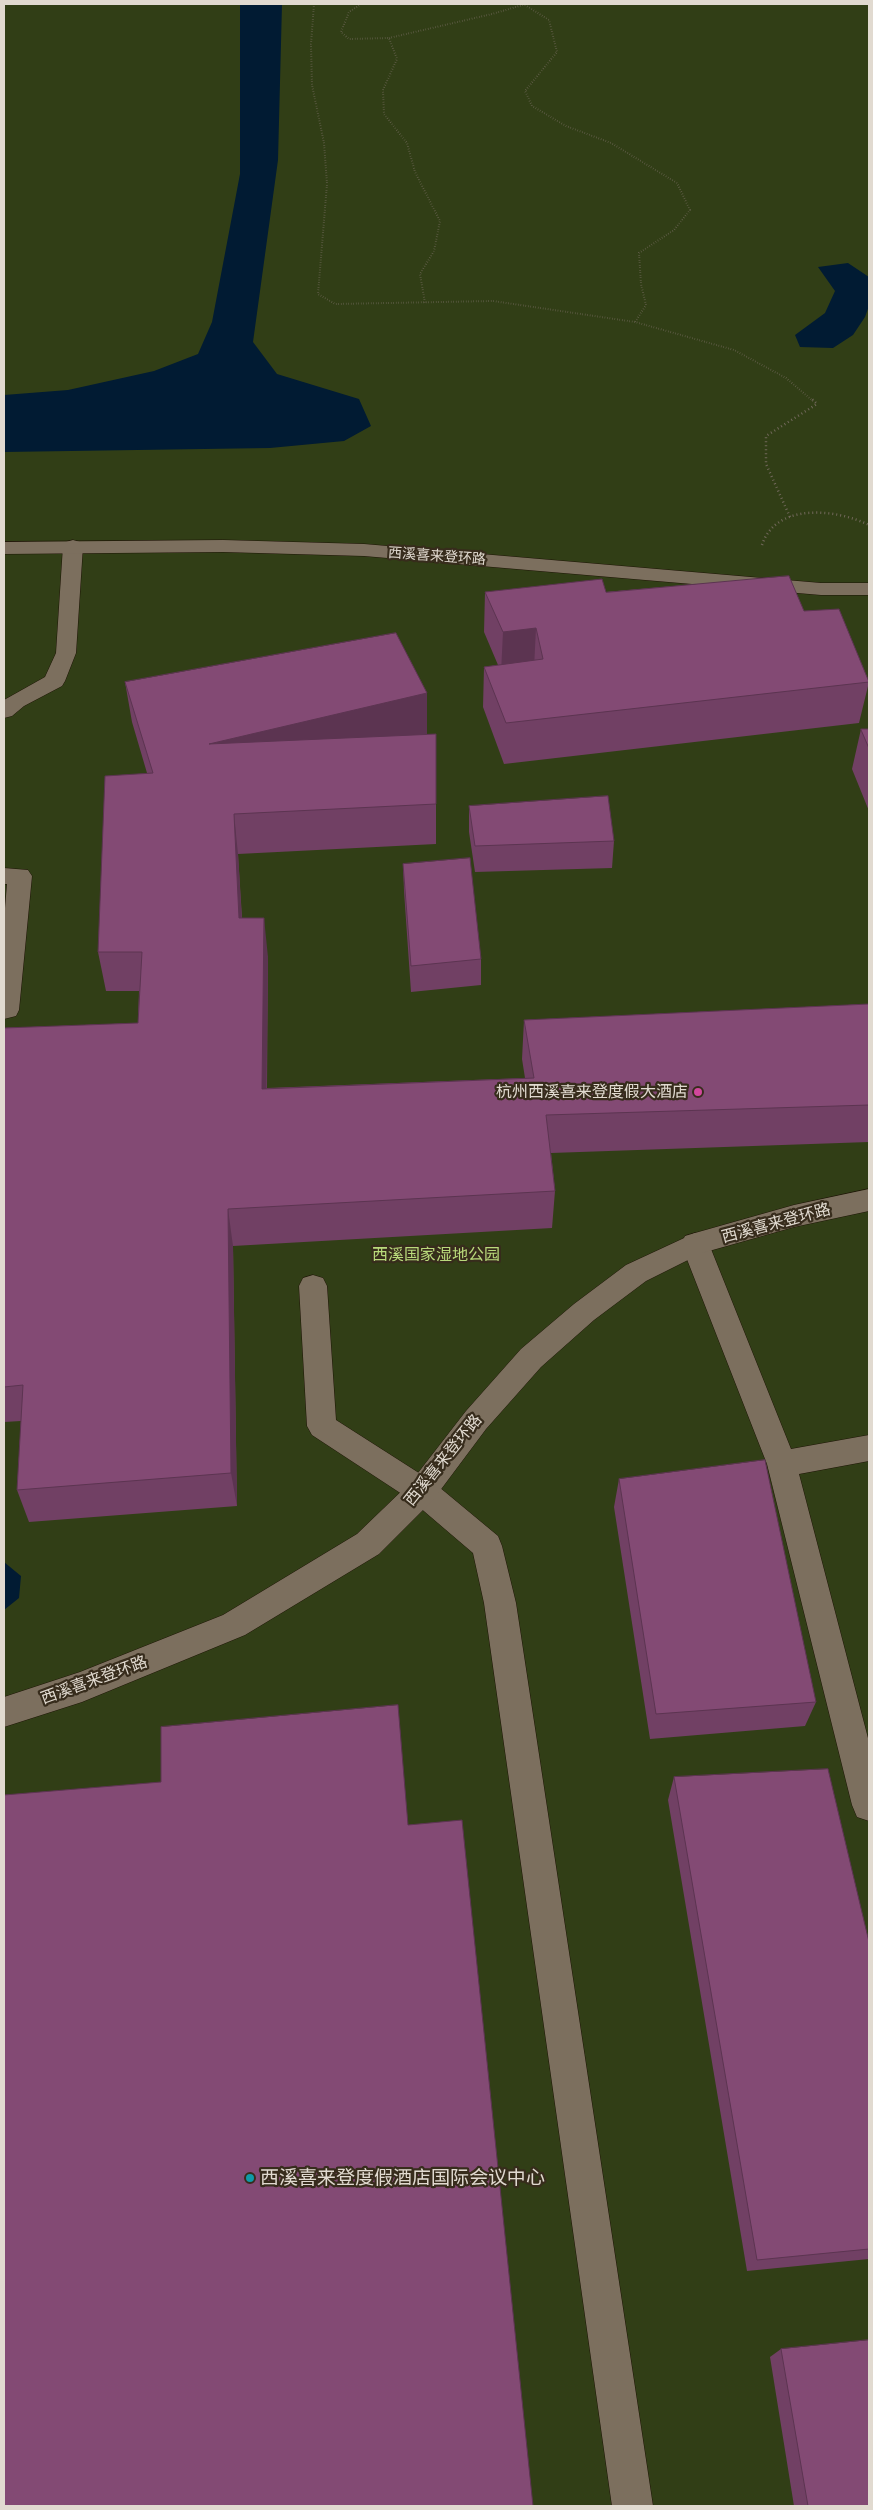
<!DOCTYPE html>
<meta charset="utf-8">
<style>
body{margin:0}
#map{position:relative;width:873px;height:2510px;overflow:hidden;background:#372c1c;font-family:Lato,sans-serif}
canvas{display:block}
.frame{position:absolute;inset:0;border:5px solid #e1dad0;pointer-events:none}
</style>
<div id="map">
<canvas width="873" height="2510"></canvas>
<div class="frame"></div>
</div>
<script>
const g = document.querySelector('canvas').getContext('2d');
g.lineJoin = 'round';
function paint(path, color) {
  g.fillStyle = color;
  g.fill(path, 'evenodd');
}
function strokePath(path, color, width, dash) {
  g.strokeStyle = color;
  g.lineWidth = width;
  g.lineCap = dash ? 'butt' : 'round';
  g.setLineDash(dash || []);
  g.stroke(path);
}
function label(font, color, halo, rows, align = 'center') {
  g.font = font + ' Lato,"Noto Sans SC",sans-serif';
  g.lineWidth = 4.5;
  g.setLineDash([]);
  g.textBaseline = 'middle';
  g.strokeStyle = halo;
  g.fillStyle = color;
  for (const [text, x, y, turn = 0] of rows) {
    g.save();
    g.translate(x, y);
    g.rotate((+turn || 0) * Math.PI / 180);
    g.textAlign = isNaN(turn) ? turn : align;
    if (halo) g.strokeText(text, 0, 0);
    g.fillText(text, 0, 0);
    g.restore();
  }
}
paint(new Path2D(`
 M4 4H869V2506H4Z`), '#313e16');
paint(new Path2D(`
 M240 4H282L278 160 253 342 277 374 359 399 371 426 344 441 270 448 4 452V395L68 390 154 371 198 354 212 322 240 174Z
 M848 263 869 277V306L865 317 853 335 833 348 800 347 795 335 825 313 835 291 818 267Z
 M4 1562 21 1576 19 1598 4 1610Z`), '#011b33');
const lane = new Path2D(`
 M73 540 80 542 83 546 76 653 65 681 62 686 24 706 12 716 4 718V700L45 677 56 653 63 546 66 542Z
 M4 868 28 870 32 876 19 1010 16 1016 4 1019V920L7 884H4Z
 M695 1233 705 1236 709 1244 791 1449 869 1435V1461L799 1474 869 1742V1821L857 1817 852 1805 767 1464 681 1244 685 1236Z
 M313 1275 323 1278 327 1286 336 1420 433 1482 498 1536 502 1546 516 1603 653 2506H612L484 1603 473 1553 411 1500 312 1435 307 1426 299 1286 303 1278Z`);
const street = new Path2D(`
 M223 540 364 544 821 583H869V595H821L364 556 223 552 4 554V542Z
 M869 1189V1211L794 1227 702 1253 646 1281 594 1320 541 1367 486 1429 433 1500 379 1554 245 1635 82 1702 4 1727V1697L80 1672 223 1615 357 1534 411 1482 466 1411 521 1349 574 1304 626 1265 695 1233 794 1205Z`);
strokePath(lane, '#1e1406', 1);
strokePath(street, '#1e1406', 1);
strokePath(new Path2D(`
 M314 4 311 44 312 85 324 143 327 184 318 294 335 304 493 301 635 322 734 350 786 378 813 401
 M361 4 349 12 341 32 349 39 389 38 397 59 383 90 384 114 407 143 415 172 440 221 434 251 420 274 425 303
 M525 5 549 20 557 52 525 91 532 106 566 126 611 143 677 183 690 210 674 230 639 253 641 284 646 305 635 322
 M389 38 492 14 526 4`), '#71685a', 2, [0.5, 2]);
strokePath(new Path2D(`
 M790 517 766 464V436L817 404 812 399
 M762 545C776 502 837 509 869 525`), '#71685a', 2.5, [1, 3]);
paint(lane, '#7c6f5e');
paint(street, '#7c6f5e');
paint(new Path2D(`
 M485 592H606L804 611 869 682 859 723 504 764 483 707 484 667 498 665 484 632Z
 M125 682 427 693V734H423H436V844L238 854 242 918 268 957 267 1088 525 1078 522 1059 524 1020 869 1004V1142L551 1153 555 1191 552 1228 233 1246 237 1506 29 1522 17 1490 21 1421 4 1422V1028L138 1023 139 991H106L98 952 147 773 132 722Z
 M861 729H869V811L852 769Z
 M469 806 614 841 612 868 475 872 469 832Z
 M403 864 481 959V985L411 992 404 891Z
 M619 1479 816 1702 805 1726 650 1739 614 1507Z
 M674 1777 869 1942V2259L747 2271 668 1800Z
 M781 2349 869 2506H794L770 2357Z`), '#714064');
paint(new Path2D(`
 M536 628 534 668 501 673 503 632Z
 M427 693V734L214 784 209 744Z
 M234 814 238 854 244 957 239 918Z
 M264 918 268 957 266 1127 262 1089Z
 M228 1209 233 1246 237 1506 231 1473Z`), '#5c3451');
const building = new Path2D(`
 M789 576 804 611 839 609 869 682 506 723 484 667 543 659 536 628 503 632 485 592 602 579 606 592Z
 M396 633 427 693 209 744 436 734V804L234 814 239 918H264L262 1089 534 1078 524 1020 869 1004V1105L546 1115 555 1191 228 1209 231 1473 17 1490 23 1385 4 1387V1028L138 1023 142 952H98L105 776 153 773 125 682Z
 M861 729H869V748Z
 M608 796 614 841 475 846 469 806Z
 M470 858 481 959 411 966 403 864Z
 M765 1460 816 1702 656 1714 619 1479Z
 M398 1705 408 1825 462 1820 533 2506H4V1795L161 1782V1727Z
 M828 1769 869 1942V2249L757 2260 674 1777Z
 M869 2340V2506H808L781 2349Z`);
paint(building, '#834a74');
strokePath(building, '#5c3451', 1);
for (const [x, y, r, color] of [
 [698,1092,5,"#d1479c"],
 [250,2178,5,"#0f9aa8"]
]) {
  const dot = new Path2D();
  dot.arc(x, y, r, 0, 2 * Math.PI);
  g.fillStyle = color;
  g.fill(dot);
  strokePath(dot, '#372c1c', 2);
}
label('14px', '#e1dad0', '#372c1c', [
 ["西溪喜来登环路",437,556,4]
]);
label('16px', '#e1dad0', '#372c1c', [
 ["杭州西溪喜来登度假大酒店",688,1092]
], 'right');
label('16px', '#e1dad0', '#372c1c', [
 ["西溪喜来登环路",776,1223,-15],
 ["西溪喜来登环路",443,1460,-51],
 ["西溪喜来登环路",94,1680,-20]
]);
label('16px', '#b9da7b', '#372c1c', [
 ["西溪国家湿地公园",436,1255]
]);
label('19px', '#e1dad0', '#372c1c', [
 ["西溪喜来登度假酒店国际会议中心",260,2178]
], 'left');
</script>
